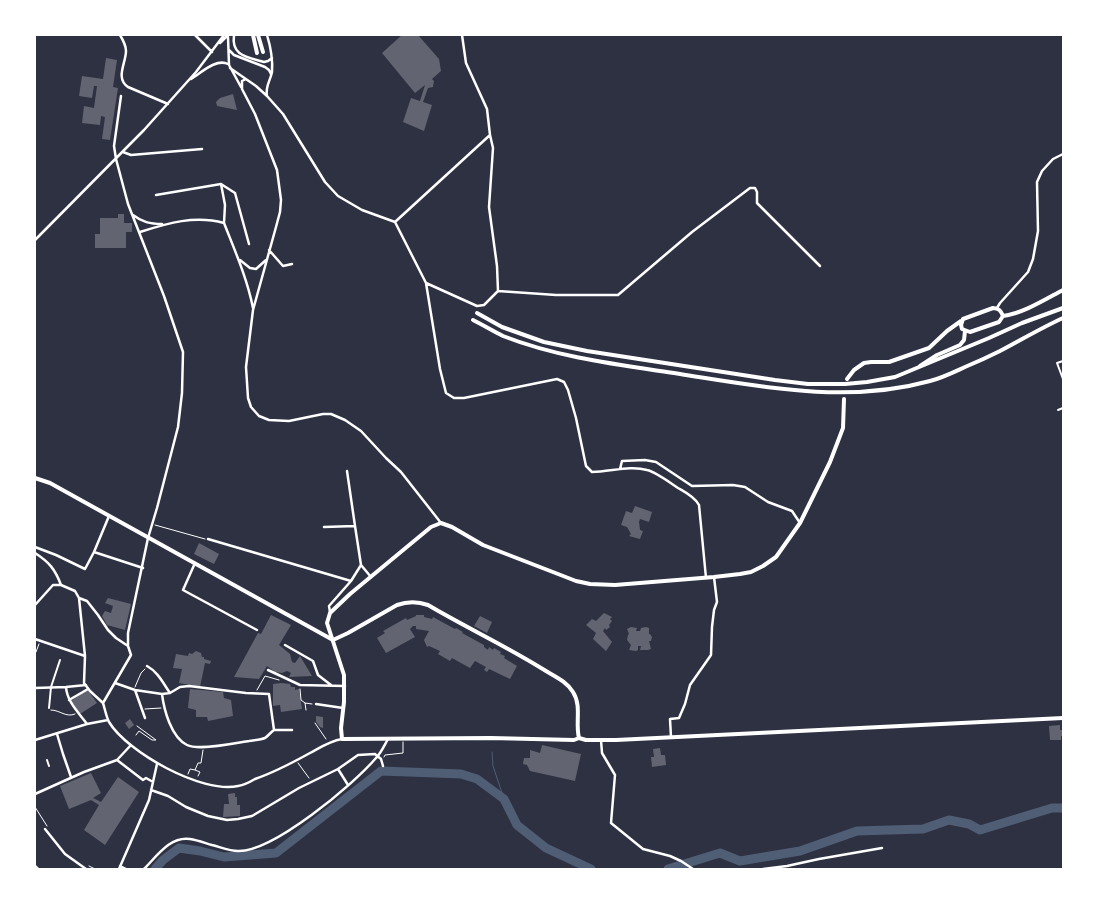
<!DOCTYPE html>
<style>
body{margin:0}
#map{position:relative;width:1098px;height:904px;overflow:hidden;background:#2d3142;font-family:Barlow,sans-serif}
canvas{display:block}
.frame{position:absolute;inset:0;border:36px solid #fff;pointer-events:none}
</style>
<div id="map">
<canvas width="1098" height="904"></canvas>
<div class="frame"></div>
</div>
<script>
const g = document.querySelector('canvas').getContext('2d');
g.lineJoin = 'round';
function strokePath(path, color, width, dash) {
  g.strokeStyle = color;
  g.lineWidth = width;
  g.lineCap = dash ? 'butt' : 'round';
  g.setLineDash(dash || []);
  g.stroke(path);
}
function paint(path, color) {
  g.fillStyle = color;
  g.fill(path, 'evenodd');
}
strokePath(new Path2D(`
 M492 752 493 766 504 799`), '#4f5d75', 1);
strokePath(new Path2D(`
 M155 869 163 860 179 848 200 851 224 857 276 853 381 771 461 774 477 779 504 799 517 825 546 848 591 869
 M668 869 720 853 740 861 800 851 857 831 923 829 949 820 969 824 980 830 1052 808H1063`), '#4f5d75', 9);
paint(new Path2D(`
 M402 35H418L439 59 441 71 432 79 434 81 433 87 428 88 423 102 432 105 424 131 403 122 411 98 420 101 425 85 415 93 382 53Z
 M106 58 117 60 113 87 118 88 110 140 102 139 105 117 101 116 100 125 82 123 84 106 94 108 97 86H94L92 98 79 96 82 76 103 79Z
 M233 94 237 110 217 106 216 102 220 98Z
 M118 214H124V223H132V232H126V248H95V234H100V218H118Z
 M635 506 652 512 649 522 640 519 639 522 640 530 643 531 640 539 629 536 631 534 627 527 621 525 626 511 632 513Z
 M199 543 219 554 214 564 194 554Z
 M108 598 131 604 125 630 107 625 102 616 105 611 111 613 113 606 105 603Z
 M604 613 612 617 610 619 612 621 609 625 610 627 606 630 605 628 603 631 612 642 606 651 593 639 596 633 586 625 592 619 596 621Z
 M271 615 291 625 279 645 290 654 292 662 295 663 300 656 312 676 289 677 291 673 287 671 282 673 275 672 267 666 259 679 234 677 258 633 261 634Z
 M416 615H424V617L432 619 433 617 455 629 456 628 463 632 462 633 484 645V647L488 650 489 647 493 650 494 648 501 652 500 654 505 656 504 658 517 666 510 679 489 669 487 672 484 670 486 667 475 661 470 668 452 658 450 661 438 654 440 651 429 646 427 647 424 640 429 631 416 629V626H413L410 629 415 637 386 653 377 638 385 633 383 631 406 618 407 620 416 616Z
 M480 616 492 622 487 633 474 626Z
 M631 627 637 628 636 631H640L641 628 646 627 649 628V634H650L652 637 651 641H649L651 649 648 650H640L641 646H638V650L636 651 629 650 631 645 627 640 628 635 629 634 627 629Z
 M196 651 201 653 202 657H204V659L211 661 210 664 205 663 200 687 179 683 182 669 173 668 176 654 188 656 189 653 192 654Z
 M281 683 290 684 291 687H295V690L299 689 302 709 281 712 280 705 273 706V684Z
 M87 689 97 703 80 714 71 701Z
 M190 689 223 692 224 698 231 700 233 716 208 721 207 717H196V710L188 708Z
 M316 716 323 717V728L320 727 316 722Z
 M130 719 134 725 129 729 125 723Z
 M1060 725V730H1063V736H1061V740H1050L1049 726Z
 M542 745 581 754 575 781 530 771 527 765 523 764 524 758H530V750L540 753Z
 M660 748 661 755H665L666 765 652 767 651 757H654L653 749Z
 M91 773 101 793 93 798 101 802 118 777 139 792 105 845 84 830 99 805 91 800 69 809 60 786Z
 M235 793V797H237V805H240V816L223 817 224 804H229L228 794Z`), '#626471');
strokePath(new Path2D(`
 M155 525 205 539
 M36 652 39 644
 M135 687 141 673 145 669
 M300 689 301 700 305 703
 M257 690 265 676 279 680
 M145 709 161 708
 M51 710C60 710 66 718 75 714
 M306 710 305 703 312 704
 M315 723 326 739
 M136 735 139 731 152 740H156L137 726
 M384 757 385 755 403 753V742
 M298 763 309 778
 M188 774 190 769 195 770
 M198 776 200 772 195 770 198 763H201L203 750
 M35 807 47 826
 M89 866 95 869`), '#fff', 1);
strokePath(new Path2D(`
 M1063 361 1057 363 1063 379
 M1058 410 1063 408
 M35 657V655
 M49 708 51 687 60 660
 M47 760 49 766`), '#fff', 2);
strokePath(new Path2D(`
 M120 35C123 40 126 45 126 51 126 63 115 78 128 87L168 104
 M195 35 212 52
 M234 35C231 56 247 57 264 62L268 61 272 58
 M220 43 226 37H228L229 65 241 87
 M229 50 234 55 265 67 269 70 271 74
 M230 68 256 86 267 96C265 86 270 82 272 72 273 59 271 48 267 35
 M191 79C201 73 216 58 228 64
 M246 79 242 81V89L255 114 277 170 281 200 280 212 276 227 253 310 246 367 248 398 251 407 259 416 269 420 289 421 323 414H331L345 420 361 431 386 458 401 472 441 523
 M267 96 283 114 325 182 338 196 362 210 395 222
 M123 152 131 155 202 149
 M221 184 235 193 249 244
 M156 195 221 184 225 205 224 223
 M133 215C142 222 150 224 162 224
 M395 222 426 283 477 306 484 305 498 291 497 266 489 207 493 148 490 135
 M395 222 490 135 487 109 466 63 462 35
 M140 232C168 223 195 215 224 223 235 251 247 278 253 308
 M35 240 144 130 196 72 224 35
 M269 250 283 266 292 264
 M240 260 250 268 256 269 266 260
 M426 283 440 369 446 393 454 398H464L557 379 564 382 568 390 576 418 586 466 592 472C610 472 630 465 647 470 656 472 669 482 678 488 685 492 695 497 699 505L706 578
 M498 291 556 295H618L692 232 750 188H755L757 192V203L820 266
 M997 308 1000 303 1028 272 1033 259 1038 231 1037 182 1042 171 1053 159 1063 154
 M620 469 622 461 645 460 656 462 692 486 733 485 745 487 768 502 792 511 800 523
 M347 471 355 526
 M324 527 355 526 361 565 371 577
 M208 539 351 581
 M35 547 56 555 85 569 94 552 143 568
 M94 552 109 516
 M35 553C49 562 55 569 61 585
 M195 563 183 590 257 630
 M79 598 85 656 84 683 90 691 103 703
 M35 605 53 585H61L75 591 79 598 87 601 98 615 108 630 116 638 128 646
 M330 612 329 606 351 581 361 565
 M35 639 85 656
 M285 645 313 661 318 675 331 685
 M147 666C158 672 163 683 170 693
 M268 670 300 685 345 686
 M115 683 135 690 162 694 170 693 180 687 189 686 246 693 269 694 274 730C271 732 268 736 265 738 260 740 254 740 249 741 236 743 199 751 187 745 171 737 164 710 162 694
 M66 687C67 702 79 713 87 724
 M35 688 66 687 86 685
 M135 690 145 718
 M69 700 88 689
 M103 703 131 655 128 646V633L148 538 157 508 178 427 182 393 183 352 164 296 128 204 116 159 114 146 121 96
 M103 703C105 709 106 716 109 722 127 752 202 794 238 786 244 785 250 782 255 779 275 772 292 763 310 753 321 747 330 741 342 739
 M316 704 343 708
 M274 730H292
 M57 734 63 754 71 777
 M671 737 670 719 679 718 685 704 690 685 711 655 712 627 714 610 717 602 714 577
 M35 740 87 724 108 720
 M601 740 602 753 615 775 611 823 643 849 670 856 681 861 693 869
 M117 760 143 780 146 778 153 782
 M348 785 338 769 358 755 375 754 381 759 383 766
 M151 790 168 796 186 807 208 816 227 820 238 819 252 816 299 788 338 769
 M35 794 84 772 117 760 131 745
 M45 829 65 854 86 869
 M35 866 38 869
 M120 866 126 869
 M119 869 149 800 157 764
 M144 869C157 856 170 836 190 839 197 840 205 843 212 845 220 847 230 851 238 851 273 852 353 785 376 758 381 753 384 746 388 739
 M763 869 787 866 819 859 882 848`), '#fff', 2.5);
strokePath(new Path2D(`
 M993 308C999 308 1001 311 1003 316L999 322 970 332 962 329 961 325 963 319Z
 M1003 316C1022 314 1046 299 1063 290
 M920 366 937 355 960 345 964 340 965 331
 M847 379 854 370 864 363 871 362H889L929 348 947 331 961 321
 M35 478 50 483 333 640
 M333 640 348 633 397 605C408 601 417 601 428 605 467 628 508 647 546 671 556 677 567 682 573 692 582 706 575 723 579 738
 M579 738 574 740 491 738 342 739 341 728 344 702V675L327 623 330 613 350 594 431 527 441 523 452 527 483 545 558 574 576 581 590 584 615 585 714 577 740 574 751 572 763 566 776 557 800 523 830 462 843 428 844 399
 M579 738 586 740H616L1063 718`), '#fff', 4);
strokePath(new Path2D(`
 M253 35 257 53
 M258 35 263 52
 M477 313 502 327 544 342 587 351 775 380 808 384H845L867 382 895 377 989 338 1022 323 1063 308
 M473 320C483 325 493 331 503 336 559 358 621 365 680 374 763 387 847 404 930 381 942 378 954 372 965 367 977 362 988 357 1000 351 1021 340 1041 328 1063 318`), '#fff', 4);
</script>
